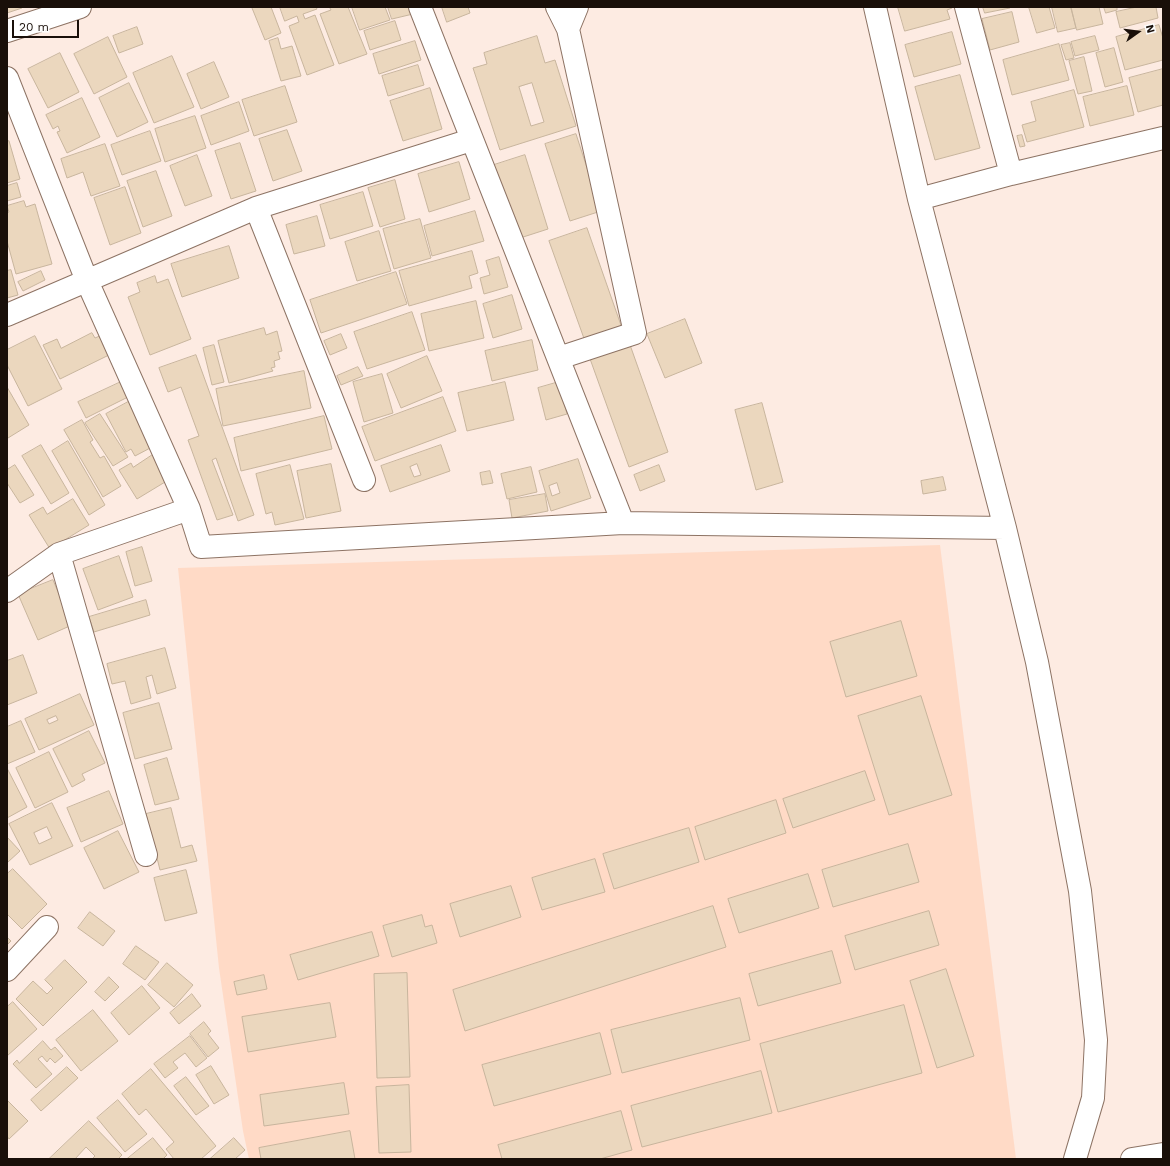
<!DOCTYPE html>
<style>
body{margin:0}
#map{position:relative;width:1170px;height:1166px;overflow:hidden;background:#fdebe2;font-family:"Work Sans",sans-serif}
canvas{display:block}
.frame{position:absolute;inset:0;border:8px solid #190f09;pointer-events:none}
.north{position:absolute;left:1118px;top:12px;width:40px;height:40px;-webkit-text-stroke:3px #fdfdfd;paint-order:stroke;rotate:76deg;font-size:11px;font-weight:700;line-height:16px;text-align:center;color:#190f09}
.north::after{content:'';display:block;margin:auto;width:14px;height:18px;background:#190f09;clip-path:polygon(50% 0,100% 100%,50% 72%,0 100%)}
.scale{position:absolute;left:12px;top:20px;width:67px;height:18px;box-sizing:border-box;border:2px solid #190f09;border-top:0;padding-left:5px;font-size:12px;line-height:14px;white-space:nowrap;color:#190f09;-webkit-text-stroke:3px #fdfdfd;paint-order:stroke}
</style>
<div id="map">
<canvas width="1170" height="1166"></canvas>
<div class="frame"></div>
<div class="north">N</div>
<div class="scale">20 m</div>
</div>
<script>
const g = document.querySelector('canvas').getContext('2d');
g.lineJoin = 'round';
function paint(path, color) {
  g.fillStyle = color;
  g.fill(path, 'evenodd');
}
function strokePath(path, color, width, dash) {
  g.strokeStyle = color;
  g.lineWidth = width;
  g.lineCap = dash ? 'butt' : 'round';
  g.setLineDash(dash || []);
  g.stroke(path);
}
paint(new Path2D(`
 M940 545 1016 1159H249L243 1131 219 968 178 568Z`), '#ffdac6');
const building = new Path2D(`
 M7 7H22V8L7 13Z
 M255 7H271L281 33 265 40 252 8Z
 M280 7H316L317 9 303 14 305 19 315 15 334 65 307 75 289 26 299 22 297 16 285 21Z
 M332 7H348L367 54 339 64 320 14 331 10 330 8Z
 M352 7H385L390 20 360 30Z
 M388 7H411L413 14 392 19Z
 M442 7H468L470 13 447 22Z
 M898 7H952V8L947 10 950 19 905 31Z
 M983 7H1010V8L985 13Z
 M1029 7H1049L1055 28 1037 33Z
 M1052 7H1071L1076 28 1058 32Z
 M1071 7H1099L1103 24 1077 30Z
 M1104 7H1117V10L1106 13Z
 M1137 7H1156L1158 18 1120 28 1116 12Z
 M1012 12 1019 42 990 50 982 19Z
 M395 21 401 40 370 50 364 31Z
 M1159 25 1163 38V60L1125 70 1116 37Z
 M137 27 143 44 119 53 113 36Z
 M952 32 961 64 914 77 905 45Z
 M537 36 545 63 555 60 576 126 500 150 473 68 487 64 484 53ZM532 83 544 122 531 126 519 87Z
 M1095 36 1099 50 1075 56 1071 42Z
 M108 37 127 77 94 94 74 54Z
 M278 38 281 49 292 46 301 76 281 81 269 41Z
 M415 41 421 60 379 74 373 54Z
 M1070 43 1074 58 1066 60 1061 45Z
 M1059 44 1069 80 1012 95 1003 60Z
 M1114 48 1123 82 1105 87 1096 53Z
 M60 53 79 92 48 108 28 69Z
 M172 56 194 107 154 123 133 73Z
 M1084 57 1092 91 1078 94 1069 61Z
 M214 62 229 97 201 109 187 74Z
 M418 65 424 85 388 96 382 76Z
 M1163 69V105L1138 112 1129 78Z
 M960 75 980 148 935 160 915 87Z
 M129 83 148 122 117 137 99 98Z
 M285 86 297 122 254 136 242 100Z
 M1127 86 1134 115 1090 126 1083 97Z
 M430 88 442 129 403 141 390 101Z
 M1074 90 1084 127 1027 142 1022 125 1036 121 1031 102Z
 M82 98 100 137 67 153 57 132 60 131 58 126 53 129 46 115Z
 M239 102 249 131 211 145 201 116Z
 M195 116 206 148 165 162 155 129Z
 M287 130 302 171 273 181 259 139Z
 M150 131 161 161 122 175 111 145Z
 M576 134 601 211 570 221 545 144Z
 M1022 135 1025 146 1020 147 1017 136Z
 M9 141 20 179 7 183V142Z
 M240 143 256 191 231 199 215 151Z
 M105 144 120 186 91 196 83 172 67 178 61 159Z
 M197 155 212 196 185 206 170 166Z
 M525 155 548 229 517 239 494 165Z
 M459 162 470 199 429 212 418 174Z
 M156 171 172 216 143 227 127 181Z
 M395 180 405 219 380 227 368 188Z
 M17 183 21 197 7 201V186Z
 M125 187 141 233 110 245 94 198Z
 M363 192 373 226 330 239 320 205Z
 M24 201 26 207 35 204 52 264 16 274 7 241V213L9 212 7 206Z
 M475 211 484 241 432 256 424 226Z
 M317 216 325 246 294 254 286 225Z
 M420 219 431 258 394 269 383 229Z
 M587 228 623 331 586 344 549 241Z
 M379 231 391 271 357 281 345 242Z
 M229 246 239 278 182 297 171 264Z
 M472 251 478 273 469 276 472 288 409 306 399 271Z
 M499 257 508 287 484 294 480 278 490 275 486 261Z
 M11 270 18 295 7 298V271Z
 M41 271 45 280 23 291 18 282Z
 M396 272 407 304 321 333 310 300Z
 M155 276 157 283 168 279 191 339 150 355 128 297 140 292 137 283Z
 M512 295 522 329 493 338 483 304Z
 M476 301 484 338 429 351 421 314Z
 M412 312 425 350 367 369 354 332Z
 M685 319 702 363 665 378 647 334Z
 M264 328 266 335 277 331 282 351 278 352 280 359 274 361 275 367 271 368 273 371 229 383 218 341Z
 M92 333 95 338 102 335 111 354 60 379 43 345 57 339 61 348Z
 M341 334 347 348 330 355 324 341Z
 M35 336 62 389 28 406 7 365V350Z
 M532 340 538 370 492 381 485 351Z
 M629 342 668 452 629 467 589 356Z
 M214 345 224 382 212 385 203 348Z
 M196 355 254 515 238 521 216 458 212 460 233 515 217 520 188 440 199 436 181 387 168 392 159 368Z
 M427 356 442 391 401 408 387 374Z
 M358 367 363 376 341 385 337 376Z
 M304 371 311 408 223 426 216 389Z
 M382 374 393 413 364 422 353 382Z
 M123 381 130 396 86 418 78 402Z
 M505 382 514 420 467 431 458 393Z
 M559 382 567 414 546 420 538 388Z
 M7 387 29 425 8 438 7 436Z
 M443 397 456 431 375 461 362 427Z
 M130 401 154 446 135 456 131 449 126 452 106 414Z
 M762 403 783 482 756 490 735 410Z
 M100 414 128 457 113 466 85 423Z
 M324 416 332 449 241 471 234 438Z
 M82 420 93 440 90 442 100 458 104 456 121 486 103 497 64 430Z
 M68 441 105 505 89 515 52 451Z
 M41 445 69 493 51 504 22 456Z
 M441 445 450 471 390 492 381 466ZM417 464 421 475 414 477 410 467Z
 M154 454 170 479 137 499 119 470 131 463 133 467Z
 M578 459 591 498 551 511 539 471ZM557 483 560 493 552 496 549 486Z
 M331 464 341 511 306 518 297 471Z
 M15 465 34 495 20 503 7 483V470Z
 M290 465 304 519 275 525 272 512 266 514 256 474Z
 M659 465 665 481 640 491 634 475Z
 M531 467 537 492 507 499 501 474Z
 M490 471 493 483 482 485 480 473Z
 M943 477 946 490 923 494 921 481Z
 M545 494 548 511 512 518 509 500Z
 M73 499 89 525 50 549 29 515 43 507 47 514Z
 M142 547 152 581 135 586 126 552Z
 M119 556 133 597 98 610 83 569Z
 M53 580 72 625 38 640 18 594Z
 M146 600 150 615 94 632 89 617Z
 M901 621 917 676 846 697 830 642Z
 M165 648 176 688 157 694 152 675 146 677 151 698 131 704 125 681 112 684 107 664Z
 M23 655 37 693 7 705V661Z
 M80 694 94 725 39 750 25 719ZM56 716 58 720 49 724 47 720Z
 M921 696 952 795 889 815 858 716Z
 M159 703 172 749 135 759 123 713Z
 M21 721 35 752 7 764V727Z
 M89 731 105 763 82 774 85 780 72 787 53 749Z
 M49 752 68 792 35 808 16 768Z
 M167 758 179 799 155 805 144 765Z
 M8 770 27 807 7 818V771Z
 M865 771 875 800 793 828 783 799Z
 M109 791 123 824 81 842 67 808Z
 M776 800 786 833 705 860 695 827Z
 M52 803 73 846 30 865 9 824ZM47 827 52 838 39 844 34 833Z
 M171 808 181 848 192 845 197 861 160 870 146 814Z
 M689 828 699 862 614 889 603 854Z
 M118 831 139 872 104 889 84 848Z
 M7 837 20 851 8 862 7 861Z
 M908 844 919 882 833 907 822 870Z
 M595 859 605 892 542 910 532 878Z
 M13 869 47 904 22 929 7 914V874Z
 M186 870 197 913 165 921 154 878Z
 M808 874 819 908 739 933 728 899Z
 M511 886 521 917 460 937 450 904Z
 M713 906 726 947 465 1031 453 990Z
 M929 911 939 945 855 970 845 936Z
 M90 912 115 931 103 946 78 928Z
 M422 915 425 927 432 925 437 943 392 957 383 926Z
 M372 932 379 956 298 980 290 955Z
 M7 937 11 941 7 945Z
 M136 946 159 962 145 980 123 964Z
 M832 951 841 983 758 1006 749 974Z
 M65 960 87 982 43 1026 16 999 33 981 47 994 53 988 45 980Z
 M167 963 193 985 174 1007 148 985Z
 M946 969 974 1056 937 1068 910 981Z
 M407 973 410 1077 377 1078 374 974Z
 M264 975 267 989 237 995 234 982Z
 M109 977 119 987 105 1001 95 992Z
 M142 986 160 1008 129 1035 111 1013Z
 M192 994 201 1006 179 1024 170 1013Z
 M740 998 750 1040 622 1073 611 1030Z
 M13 1002 37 1029 7 1056V1007Z
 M330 1003 336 1037 248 1052 242 1017Z
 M904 1005 922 1073 778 1112 760 1044Z
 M93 1010 118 1041 81 1071 56 1040Z
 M204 1022 211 1031 208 1034 219 1048 208 1057 190 1034Z
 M600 1033 611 1074 494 1106 482 1065Z
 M190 1036 207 1058 196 1067 185 1053 173 1062 178 1068 165 1078 154 1064Z
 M43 1041 51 1050 55 1047 63 1056 55 1063 50 1058 47 1062 42 1056 38 1059 52 1074 36 1088 13 1064 17 1060 19 1063Z
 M211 1066 229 1095 214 1104 196 1075Z
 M67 1067 78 1078 41 1111 31 1100Z
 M151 1069 216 1146 201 1159H174L166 1149 174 1142 146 1109 139 1115 122 1094Z
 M761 1071 772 1113 642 1147 631 1106Z
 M186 1077 209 1106 196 1115 174 1086Z
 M344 1083 349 1114 264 1126 260 1095Z
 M409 1085 411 1152 379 1153 376 1087Z
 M7 1100 28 1121 9 1139 7 1136Z
 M118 1100 147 1134 125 1152 97 1118Z
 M621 1111 632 1150 600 1159H502L498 1145Z
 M89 1121 122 1155 118 1159H92L95 1156 86 1147 75 1159H49Z
 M350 1131 355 1159H261L259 1148Z
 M153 1138 167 1155 163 1159H127Z
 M234 1138 245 1150 235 1159H210Z`);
paint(building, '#ebd7be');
strokePath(building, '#c8b59d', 1);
const minor = new Path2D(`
 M420 7 623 523
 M557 7 568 29 635 333 559 358
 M875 7 919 199 1005 528 1037 662 1080 891 1096 1040 1093 1098 1075 1159
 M966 7 1011 174
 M568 29 577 7
 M7 31 80 7
 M7 78 87 281 189 509 201 547 623 523 1005 528
 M919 199 1011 174 1163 138
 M256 208 364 480
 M7 315 256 208 471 140
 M59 554 146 855
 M7 591 59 554 189 509
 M7 970 47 927
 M1132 1159 1163 1154`);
strokePath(minor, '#8d7364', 24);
strokePath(minor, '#fff', 22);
</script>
